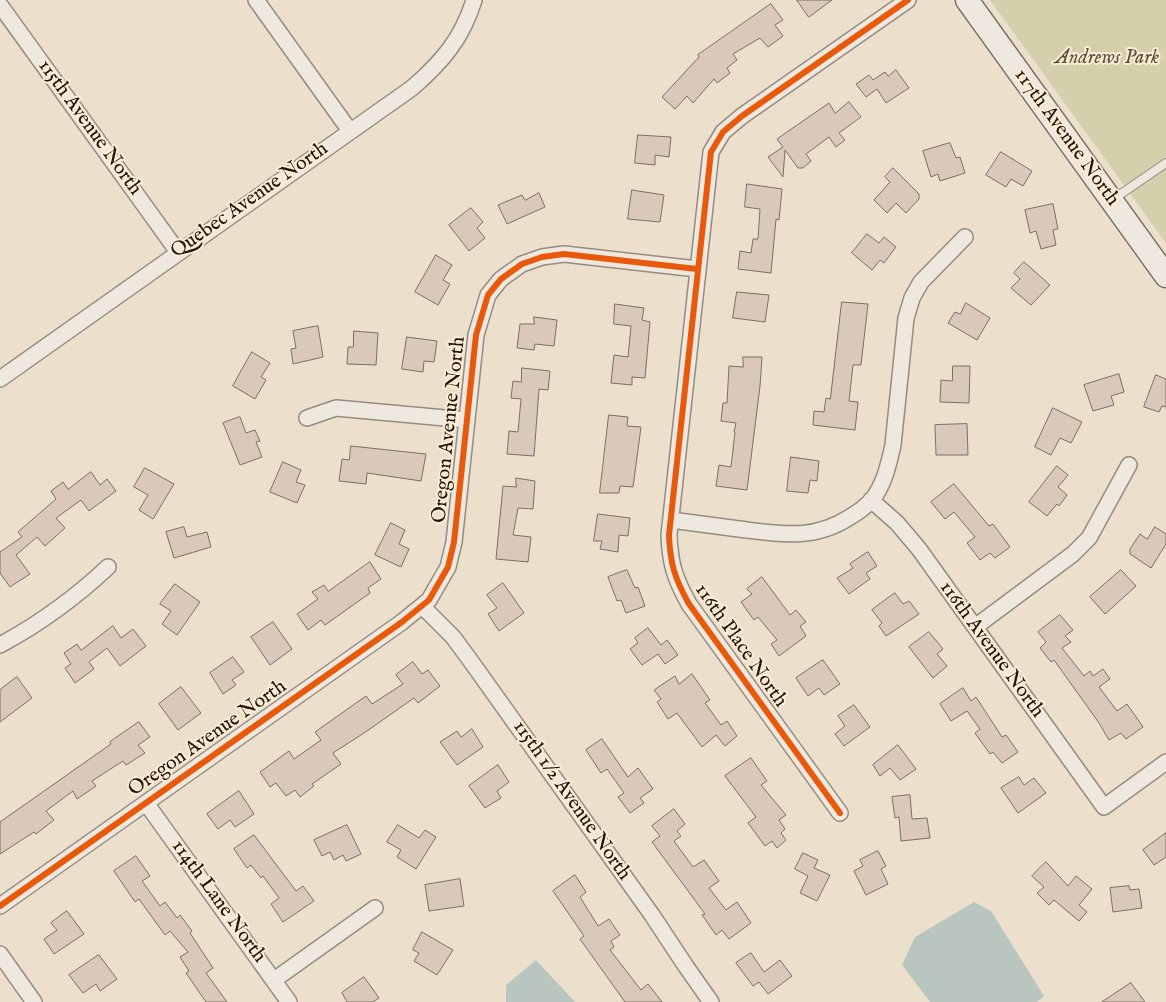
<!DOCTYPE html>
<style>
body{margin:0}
canvas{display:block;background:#ecdfcb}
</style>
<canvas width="1166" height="1002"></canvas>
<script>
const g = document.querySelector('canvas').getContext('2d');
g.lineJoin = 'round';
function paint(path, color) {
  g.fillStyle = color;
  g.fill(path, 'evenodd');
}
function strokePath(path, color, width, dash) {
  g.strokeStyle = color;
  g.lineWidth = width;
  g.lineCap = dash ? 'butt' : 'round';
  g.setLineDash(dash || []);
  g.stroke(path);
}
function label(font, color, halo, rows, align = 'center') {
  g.font = font + ' "IM FELL English",serif';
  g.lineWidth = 4;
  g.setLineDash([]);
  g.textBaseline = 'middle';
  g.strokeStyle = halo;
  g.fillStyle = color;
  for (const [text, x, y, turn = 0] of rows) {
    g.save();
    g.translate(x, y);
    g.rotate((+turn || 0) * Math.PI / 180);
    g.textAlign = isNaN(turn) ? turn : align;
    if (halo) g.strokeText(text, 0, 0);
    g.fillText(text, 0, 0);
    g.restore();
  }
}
paint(new Path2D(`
 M990 0H1166V244L1158 232Z`), '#d4d0ab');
paint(new Path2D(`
 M974 902 991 911 1044 996 1037 1002H930L902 965 915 937Z
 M536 960 575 1002H506V985Z`), '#b9c6c0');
const building = new Path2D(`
 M797 0H832L809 17Z
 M771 4 783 20 775 25 783 36 768 47 760 38 733 54 737 60 727 68 730 73 717 83 714 79 693 103 687 96 675 109 662 97 699 57 698 55Z
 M896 70 909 88 886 103 877 89 866 97 856 84 869 75 873 80 885 72 888 76Z
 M849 102 861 117 839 133 845 140 836 147 829 137 806 154 811 161 803 168H798L785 150 783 177 768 157 783 147 777 139 829 103 835 113Z
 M638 135 671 137 669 157 655 155V165L635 163Z
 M950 143 956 158 960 157 965 173 940 181 938 174 931 177 923 151Z
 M1001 152 1032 171 1023 186 1011 179 1006 187 986 175Z
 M893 168 919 194V199L906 213 896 203 887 213 874 200 890 182 885 177Z
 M747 184 782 189 779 220 776 219 771 273 738 269 740 251 751 253 753 239H758L760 209 745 207Z
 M632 190 664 195 660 222 628 219Z
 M539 193 545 207 507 224 498 205 522 195 525 200Z
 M1053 204 1058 229 1053 230 1056 245 1041 249 1036 231 1030 233 1025 210Z
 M471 208 483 222 477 228 485 238 469 251 449 225Z
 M867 234 879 243 884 237 896 247 884 263 880 260 872 270 852 253Z
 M436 255 452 265 443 280 450 284 438 305 415 292Z
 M1024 262 1050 285 1031 305 1011 288 1020 279 1014 273Z
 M737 292 769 295 765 322 733 318Z
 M842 302 868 304 861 365H853L849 401 858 402 855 430 813 425 814 411 824 412 826 398 830 399Z
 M966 303 990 318 977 340 948 323 955 312 960 314Z
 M615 304 644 308 642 320 650 322 645 378 632 377V385L611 383 614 355 628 357 631 326 614 324Z
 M534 317 557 320 554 346 535 344 534 350 517 348 520 324H534Z
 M318 326 323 357 293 364 291 349 296 348 293 331Z
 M354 331 378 333 376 365 347 364 348 347H353Z
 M407 337 437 341 434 362 424 361 423 372 402 369Z
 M252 352 270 363 261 377 266 380 255 399 233 386Z
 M743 357H762L760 386 747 490 716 486 719 465 731 467 735 432H734L736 423 721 421 723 403H727L729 366 743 367Z
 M953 366H970L969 403 940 402 941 380 952 381Z
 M522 368 550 371 548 390 539 389 534 456 507 454 509 431 518 432 521 399 511 398 513 381 521 382Z
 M1119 374 1124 392 1111 396 1114 405 1093 411 1084 385Z
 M1156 375 1166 379V407L1162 406 1159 412 1144 407Z
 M1053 408 1082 422 1071 443 1060 438 1051 455 1035 447Z
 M609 415 628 417 627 426 641 427 633 487 620 486 619 493H600Z
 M240 417 246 433 255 430 260 441 256 442 262 457 240 465 223 423Z
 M967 424 968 455H936L935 425Z
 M351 446 426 454 421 481 367 473 366 484 339 481 342 459 349 460Z
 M791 457 819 461 817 481 810 480 808 493 787 491Z
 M283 462 301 470 296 482 305 485 297 503 270 492Z
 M1057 466 1068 475 1058 487 1067 495 1059 506 1057 504 1047 516 1029 502Z
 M145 468 174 484 153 519 139 510 148 495 134 487Z
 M91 472 100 485 107 479 116 491 89 511 81 500 56 518 65 528 45 546 37 537 16 555 30 574 10 587 0 573V552L22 537 18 532 56 499 51 491 63 482 68 489Z
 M516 478 535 481 533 509 518 508 513 535 531 537 528 562 496 559 503 486 516 487Z
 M954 484 989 526 993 524 1010 547 995 558 990 553 980 560 967 543 975 537 954 512 945 519 931 502Z
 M598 514 630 518 628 536 619 535 618 552 600 549 602 541H594Z
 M391 523 405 530 399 544 409 549 401 567 375 555Z
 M184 527 187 537 207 532 211 547 174 558 166 532Z
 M1155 527 1166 534V544L1151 568 1130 554V549L1140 534 1147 539Z
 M868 552 877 566 866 573 870 579 849 594 837 578 853 568 850 564Z
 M370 562 381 579 368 588 370 593 325 625 321 620 308 630 297 614 318 599 312 592 324 585 328 591Z
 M627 570 635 588 638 587 645 606 626 613 621 600 617 601 608 577Z
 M1121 570 1136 586 1105 614 1090 597Z
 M762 577 790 615 796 610 806 622 800 626 806 636 779 656 771 644 777 640 758 617 754 620 741 602 752 594 747 589Z
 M503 583 524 613 499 631 488 614 497 608 487 595Z
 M175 584 200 602 177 635 162 624 171 611 160 604Z
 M895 593 903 604 909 601 919 614 886 636 879 626 882 623 872 610Z
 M1060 615 1073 630 1065 636 1071 642 1062 648 1084 676 1090 671 1093 676 1103 669 1110 679 1099 687 1117 711 1127 704 1143 727 1126 739 1121 733 1109 740 1099 723 1054 660 1051 662 1040 648 1046 642 1038 632Z
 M273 622 292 649 270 665 251 637Z
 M113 626 121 638 133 629 146 646 120 666 107 648 89 662 94 669 75 683 65 668 71 664 64 653 77 644 81 650Z
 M648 628 661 645 667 640 678 655 665 664 658 654 642 665 630 649 638 643 635 638Z
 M929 632 943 649 937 654 947 666 933 678 909 647Z
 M233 657 244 672 232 680 236 685 223 694 210 673Z
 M823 660 840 684 824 695 819 688 808 696 796 678Z
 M413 662 422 674 428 670 440 686 418 703 414 698 367 731 333 753 341 764 312 784 314 786 300 797 295 790 286 796 276 783 270 787 260 772 289 751 294 759 321 740 315 732 366 696 372 704 403 684 396 675Z
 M692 674 710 700 705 703 721 725 727 721 737 736 725 746 716 735 702 747 677 713 668 719 657 702 661 699 654 690 675 676 679 684Z
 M17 677 32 698 0 722V690Z
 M181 687 201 713 178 730 159 704Z
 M963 688 971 701 976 697 1002 737 1006 735 1018 752 1002 763 993 752 990 754 975 733 980 729 967 711 951 721 940 704Z
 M854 705 870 727 844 746 835 734 845 726 838 716Z
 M139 722 150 737 138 745 145 753 126 765 123 761 92 781 96 786 77 799 73 791 46 811 54 820 36 834 34 832 0 854V822L111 744 110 742Z
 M472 729 483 747 457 765 440 742 457 731 461 737Z
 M602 739 628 777 638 768 653 789 640 798 644 803 630 813 618 797 624 793 607 769 601 773 586 750Z
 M898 745 916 769 900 780 890 768 880 776 873 765Z
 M751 758 767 781 761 785 786 815 779 820 785 829 781 833 786 840 777 848 772 841 765 846 748 823 756 817 725 776Z
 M498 765 509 782 497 791 501 798 485 808 469 786Z
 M1019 777 1024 785 1034 778 1046 793 1018 813 1001 788Z
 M239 791 254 814 235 827 230 820 218 829 207 814Z
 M910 795 912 819 927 818 930 838 901 841 899 817 895 818 892 797Z
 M674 809 685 824 677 831 681 836 674 841 693 867 704 860 719 881 709 888 726 910 737 902 751 923 729 939 722 930 716 935 702 915 705 914 652 842 660 836 652 826Z
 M347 825 361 854 346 861 343 855 334 860 330 852 322 856 314 840Z
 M398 825 419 838 425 830 436 837 416 869 397 857 401 850 387 842Z
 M1166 833V857L1154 865 1143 850Z
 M254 835 296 891 303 886 314 901 283 922 271 904 279 898 263 876 261 878 251 865 247 868 234 849Z
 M878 851 886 866 881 869 888 884 866 895 854 871 863 866 860 860Z
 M803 853 818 860 814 868 830 875 817 901 800 893 808 876 795 869Z
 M136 856 150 876 142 881 160 906 165 902 177 918 180 915 192 931 190 933 213 968 206 973 227 1002H206L186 973 189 971 180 957 188 952 170 931 165 935 139 899 135 902 114 871Z
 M1046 862 1068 886 1076 876 1092 889 1079 905 1087 912 1079 921 1054 900 1049 905 1037 893 1044 887 1032 876Z
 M575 875 586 892 580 897 598 926 609 919 620 935 611 941 614 947 610 950 641 990 648 984 662 1002H625L580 939 584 936 553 891Z
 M460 879 464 906 429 911 425 885Z
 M1129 886 1130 890 1139 889 1142 908 1113 912 1110 888Z
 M67 911 84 934 54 954 44 939 57 930 51 923Z
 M422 932 453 950 437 975 414 961 419 953 413 950Z
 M751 953 764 972 780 960 792 976 768 994 759 982 753 986 736 963Z
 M99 955 117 979 100 991 96 984 83 993 69 975Z
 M364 977 379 998 373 1002H347L342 993Z
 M1131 983 1145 1002H1102Z`);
paint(building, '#dac8ba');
strokePath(building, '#787065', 1);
const lane = new Path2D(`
 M1112 200 1166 163`);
const street = new Path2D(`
 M256 0 350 131
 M0 5 178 252
 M0 379 412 88C442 62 462 39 474 0
 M307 418 336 408 467 420
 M871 500 897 523 919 549 1104 807 1166 762
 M671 520C694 523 717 526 739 529 780 534 813 541 850 517 857 513 865 507 871 501 884 486 889 463 893 445L906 318 912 298 921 282 965 237
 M423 607 453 637 470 660 652 915 685 965 711 1002
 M975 627 1073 554 1089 538 1129 465
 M0 645C39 624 75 598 108 567
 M146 803 289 1002
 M840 813 689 604C675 579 670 564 669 535L711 152 723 132 742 116 908 0
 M0 906 402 622 429 600 448 567 454 542 476 335 488 295 501 279 522 264 542 257 564 254 697 269
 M0 954 34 1002
 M274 980 375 908`);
const secondary = new Path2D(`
 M967 0 1166 276`);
strokePath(lane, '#958c80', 10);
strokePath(street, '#958c80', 18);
strokePath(secondary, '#787065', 25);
strokePath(lane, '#efe8de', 8);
strokePath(street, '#efe8de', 15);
strokePath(secondary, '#efe8de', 22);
strokePath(new Path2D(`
 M840 813 689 604C675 579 670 564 669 535L711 152 723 132 742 116 908 0
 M0 906 402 622 429 600 448 567 454 542 476 335 488 295 501 279 522 264 542 257 564 254 697 269`), '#e8590c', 6);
label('italic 20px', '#59523a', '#fbecd5', [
 ["Andrews Park",1107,59]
]);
label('20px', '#21150b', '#fbecd5', [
 ["115th Avenue North",89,128,54],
 ["117th Avenue North",1066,138,54],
 ["Quebec Avenue North",250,201,-35],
 ["Oregon Avenue North",450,430,-84],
 ["116th Place North",740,646,55],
 ["116th Avenue North",991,650,54],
 ["Oregon Avenue North",208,739,-35],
 ["115th 1/2 Avenue North",571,801,55],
 ["114th Lane North",218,902,54]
]);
</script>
